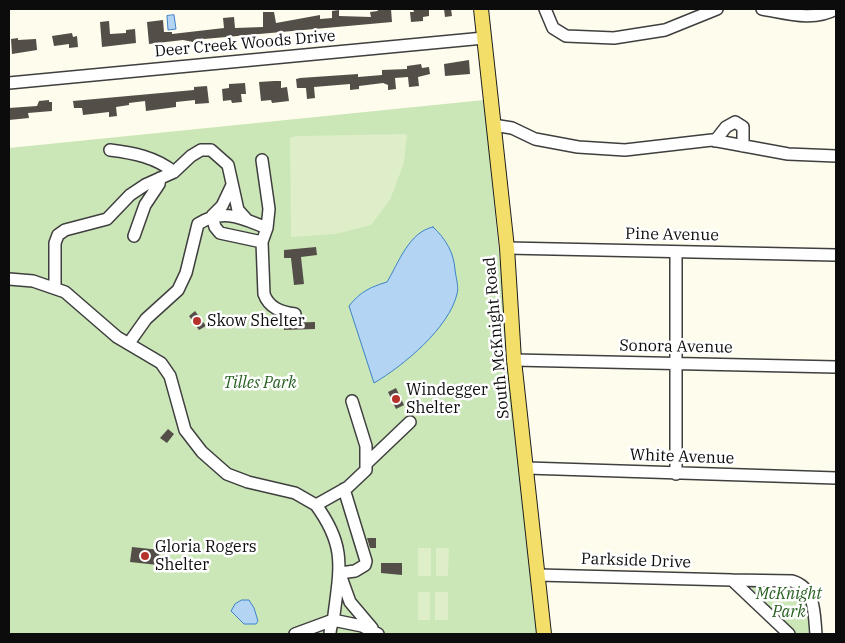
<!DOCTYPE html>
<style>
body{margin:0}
#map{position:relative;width:845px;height:643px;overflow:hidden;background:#fefcec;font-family:"IBM Plex Serif",serif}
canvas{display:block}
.frame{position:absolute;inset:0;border:10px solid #0c0c0c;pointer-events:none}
</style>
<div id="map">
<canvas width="845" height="643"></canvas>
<div class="frame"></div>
</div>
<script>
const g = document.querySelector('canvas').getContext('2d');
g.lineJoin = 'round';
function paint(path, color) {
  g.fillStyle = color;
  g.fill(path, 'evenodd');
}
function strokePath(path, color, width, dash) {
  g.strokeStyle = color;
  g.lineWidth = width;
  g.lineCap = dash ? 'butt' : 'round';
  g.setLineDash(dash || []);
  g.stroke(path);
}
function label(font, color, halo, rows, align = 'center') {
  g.font = font + ' "IBM Plex Serif",serif';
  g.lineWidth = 5;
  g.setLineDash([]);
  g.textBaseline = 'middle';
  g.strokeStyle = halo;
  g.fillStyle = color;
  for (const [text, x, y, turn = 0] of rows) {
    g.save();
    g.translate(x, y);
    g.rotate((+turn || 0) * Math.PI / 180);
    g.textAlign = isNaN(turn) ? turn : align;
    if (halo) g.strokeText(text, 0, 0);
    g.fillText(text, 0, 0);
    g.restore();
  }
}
paint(new Path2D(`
 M484 100 514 407 542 634H9V148Z
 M754 584 794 586 809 601 813 634H795L753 595 751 590Z`), '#cbe6b7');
paint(new Path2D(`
 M407 134 404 163 390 200 371 225 336 234 291 237 290 138 297 136Z
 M418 548H431V576H418Z
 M436 548H449L448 576H436Z
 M418 592H430V620H418Z
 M435 592H448V620H435Z`), '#ddeec9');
const water = new Path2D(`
 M174 15 176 29 168 30 167 16Z
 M433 227C446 239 454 253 455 270 456 278 459 287 457 294 449 328 403 366 374 383L349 306C360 292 370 287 387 282 399 262 409 232 433 227Z
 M242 600H249L254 608 258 621 256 624H244L231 611 235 604Z`);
paint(water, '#b3d5f3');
strokePath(water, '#3d82c7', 1);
paint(new Path2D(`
 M377 9H391L392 22 204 39 198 43 183 40 149 44 147 22 163 20 164 32H172V34L224 28 223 18 234 17 235 28 263 27V12H274L276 23 320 15V19L332 18V11L339 10V16L371 17 370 12 378 11Z
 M413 9H429V16L423 17V21L411 22 410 12H414Z
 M444 9H451L452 16 445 17Z
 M109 21 110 34 126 33V30L135 29 136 43 102 47 100 22Z
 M72 33 73 37 77 36 78 47 69 48V44L54 46 52 36Z
 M18 38V40L36 39 37 50 12 54 11 39Z
 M469 60 470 74 445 76 444 64Z
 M421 64 422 68 429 67 430 74 418 77 419 86 409 87 408 77 395 78 396 89 388 90V85L383 83 359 86V89L350 90V84L314 87 315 98 307 99 306 88H297L296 79 300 78 358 74V77L382 75V70L407 69V66Z
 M274 81H281V88L287 87 289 101 272 103 271 100 261 101 259 82Z
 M245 83 246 94H241L242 102 232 103 231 100 223 101 222 89 229 88V84Z
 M207 86 209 103 195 104V100L176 102V107L146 111 145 101 129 103V105L116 107 117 116 109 117V112L83 115 82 108H74L73 101 194 90V87Z
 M49 100V102H52V111L28 113 29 118 9 120V108L37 106 39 101Z
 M316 247 317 255 301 257 304 284 294 285 291 258H284V250Z
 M195 311 206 326 199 330 189 316Z
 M315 322V329L284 330V323Z
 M396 388 404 405 396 409 388 392Z
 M168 429 174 434 167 443 160 438Z
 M367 538H376V548H370Z
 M132 547 160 550 158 565 130 562Z
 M381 563H402V575L381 573Z`), '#544e49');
const minor = new Path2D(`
 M545 9 553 28 566 36 614 38 665 30 717 9
 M762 9C786 13 813 22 836 9
 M9 83 484 38
 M493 125 512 128 535 139 578 147 625 150 712 140 788 154 836 156
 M715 141 726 127 735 122 743 127V146
 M110 150C134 153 155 157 174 172
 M232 185 222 206 212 216 215 227 220 233 262 242 267 228
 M134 236 145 205 159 184 160 178
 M262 242 264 294C269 308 281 312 295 314
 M507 248 836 255
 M676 252V474
 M9 279 33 281 65 292 117 337 161 363 170 376 185 430 202 452 227 474 248 482 295 493 316 505
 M55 288V243L58 235 65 230 107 219 130 195 145 185 174 172 191 156 201 150H211L228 165 238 210 247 220
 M129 343 146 319 178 290 186 273 198 224C224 208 241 218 267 228L269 209 262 160
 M514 360 836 367
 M367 463 410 422
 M527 468 836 478
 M340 573 355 571 365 565 366 561 344 489
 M538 575 732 580 789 634
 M341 577 350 602 372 628
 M732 580 792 581C816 588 814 614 816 634
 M295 634 333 620 362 626 378 634
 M330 634C330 627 333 622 334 615 340 567 346 546 316 505L348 487 366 470V446L352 401`);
const major = new Path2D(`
 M481 9 507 248 514 360 544 634`);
strokePath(minor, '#3f3f3f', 14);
strokePath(major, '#1d1d1d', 16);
strokePath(minor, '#fff', 11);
strokePath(major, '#f2de68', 14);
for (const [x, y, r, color] of [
 [197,321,5,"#b5322b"],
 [396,399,5,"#b5322b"],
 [145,556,5,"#b5322b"]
]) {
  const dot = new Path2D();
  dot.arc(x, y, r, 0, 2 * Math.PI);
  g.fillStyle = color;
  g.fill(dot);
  strokePath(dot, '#fff', 2);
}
label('16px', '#0c0c0c', '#fff', [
 ["Deer Creek Woods Drive",245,44,-5],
 ["Pine Avenue",672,235,1],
 ["South McKnight Road",497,338,-95],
 ["Sonora Avenue",676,347,1],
 ["White Avenue",682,457,2],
 ["Parkside Drive",636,561,2]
]);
label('16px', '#0c0c0c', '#fff', [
 ["Skow Shelter",207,321],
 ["Windegger",406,390],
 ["Shelter",406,408],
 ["Gloria Rogers",155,547],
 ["Shelter",155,565]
], 'left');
label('italic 16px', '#276020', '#fff', [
 ["Tilles Park",260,383],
 ["McKnight",789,594],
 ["Park",789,612]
]);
</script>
